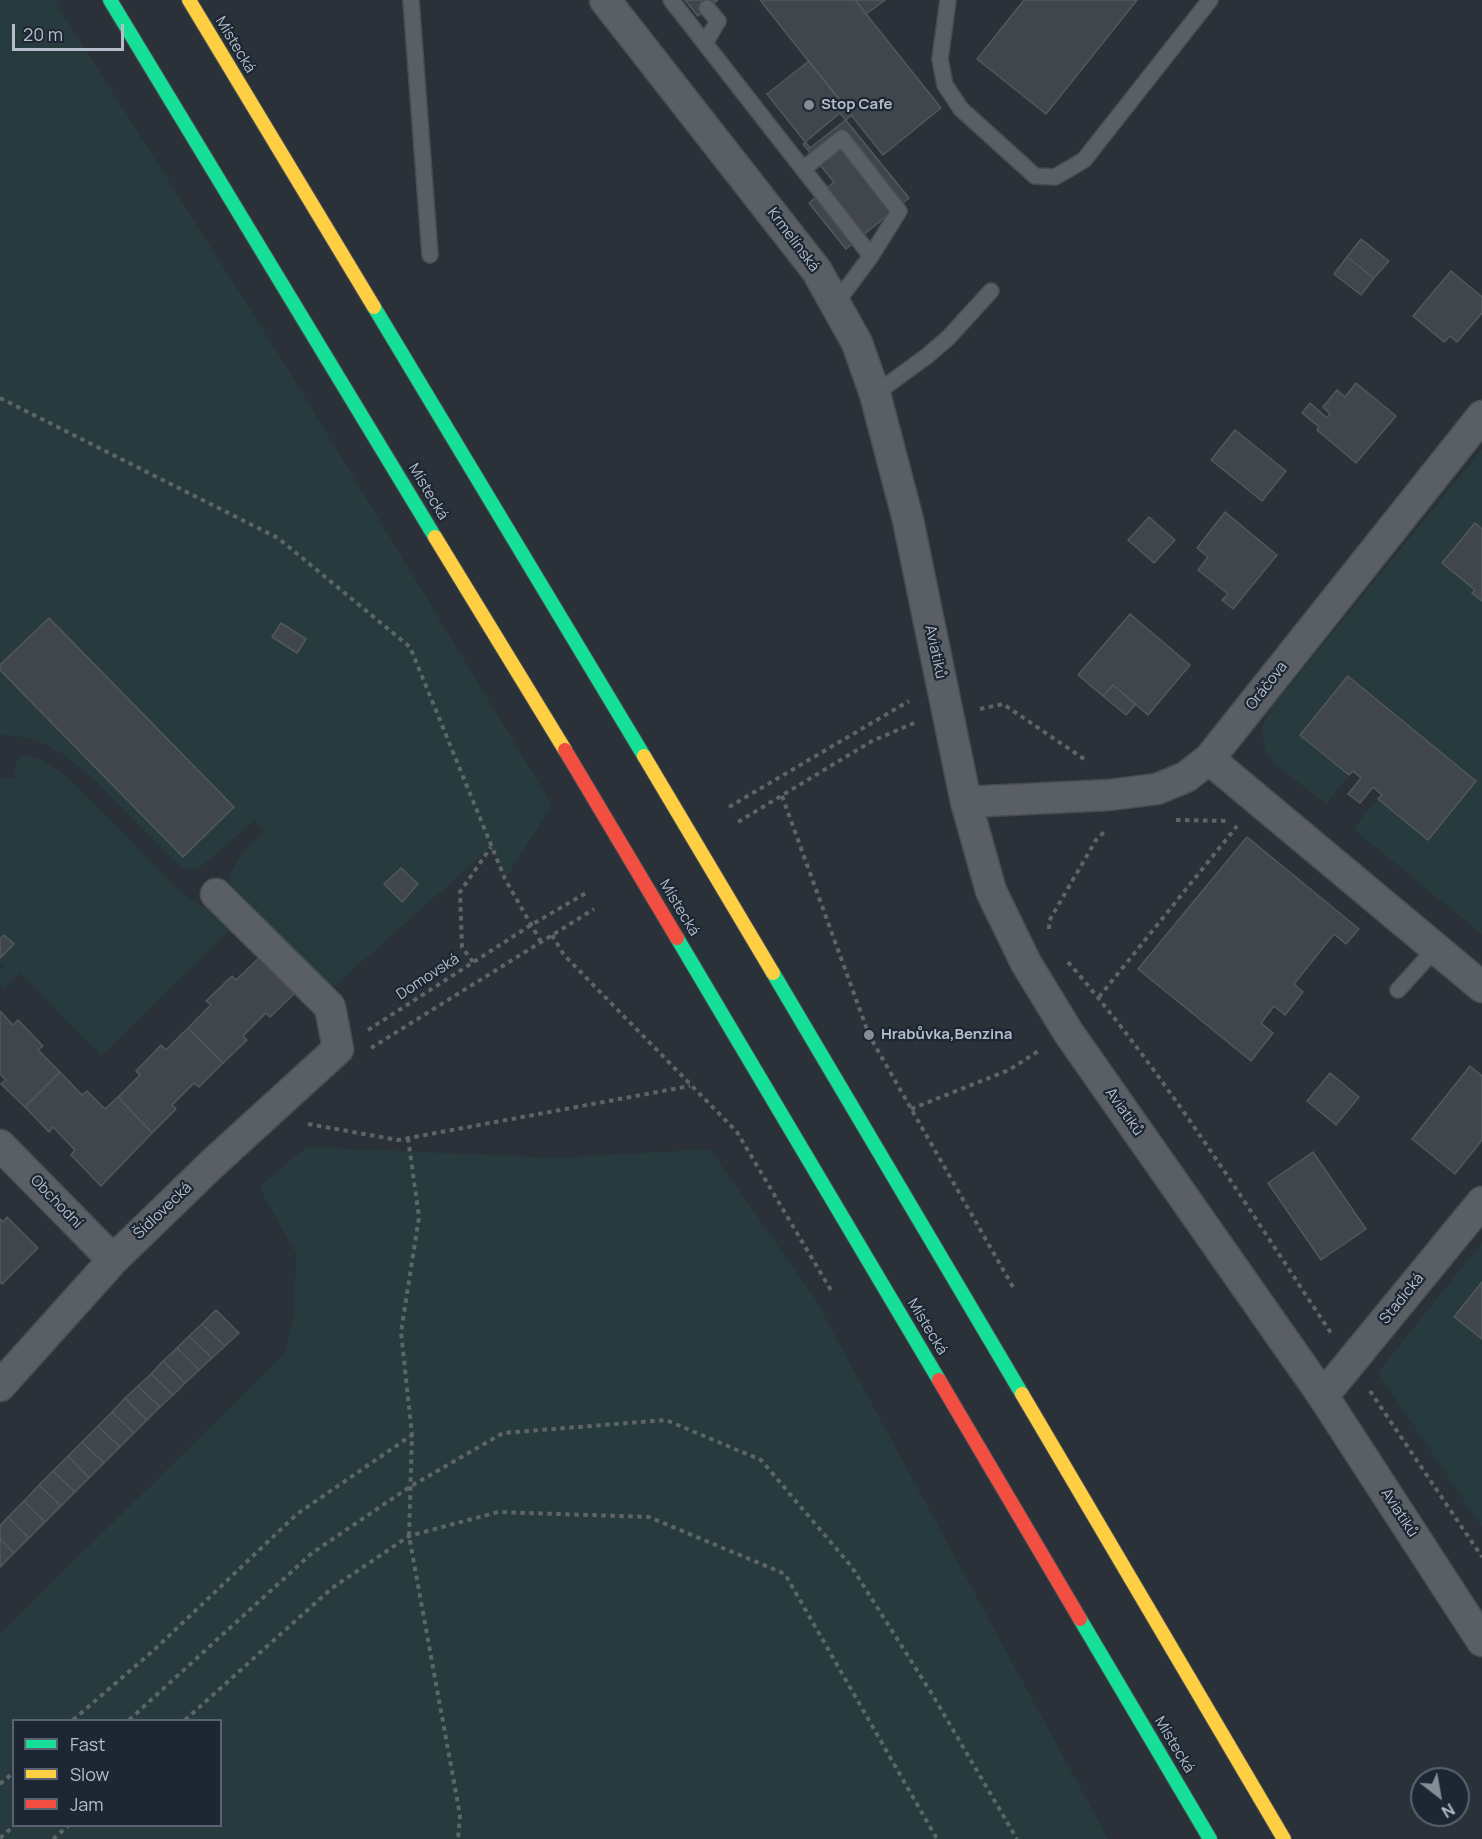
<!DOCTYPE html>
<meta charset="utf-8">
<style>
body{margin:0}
#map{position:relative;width:1482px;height:1839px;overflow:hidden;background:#2a3138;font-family:Manrope,sans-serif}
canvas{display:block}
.legend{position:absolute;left:12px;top:1719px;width:210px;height:108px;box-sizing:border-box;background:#1d2733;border:2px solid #59636f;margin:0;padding:8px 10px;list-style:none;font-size:18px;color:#b4bdc9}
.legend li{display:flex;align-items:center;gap:12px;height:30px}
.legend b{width:30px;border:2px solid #59636f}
.north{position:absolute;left:1410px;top:1767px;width:60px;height:60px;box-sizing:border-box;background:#1d2733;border:2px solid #59636f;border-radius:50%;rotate:149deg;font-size:16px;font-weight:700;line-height:24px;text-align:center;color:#b4bdc9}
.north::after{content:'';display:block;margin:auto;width:21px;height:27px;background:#848c96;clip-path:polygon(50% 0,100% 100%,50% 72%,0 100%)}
.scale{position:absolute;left:12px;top:24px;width:112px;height:27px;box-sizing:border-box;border:3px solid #b4bdc9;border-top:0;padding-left:8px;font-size:18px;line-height:21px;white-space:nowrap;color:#b4bdc9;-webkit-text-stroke:4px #1d2733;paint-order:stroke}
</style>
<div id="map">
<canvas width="1482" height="1839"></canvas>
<ul class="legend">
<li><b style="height:8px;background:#16e098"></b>Fast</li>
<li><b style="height:8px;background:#ffcf43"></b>Slow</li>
<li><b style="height:8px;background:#f24e42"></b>Jam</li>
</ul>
<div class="north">N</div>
<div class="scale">20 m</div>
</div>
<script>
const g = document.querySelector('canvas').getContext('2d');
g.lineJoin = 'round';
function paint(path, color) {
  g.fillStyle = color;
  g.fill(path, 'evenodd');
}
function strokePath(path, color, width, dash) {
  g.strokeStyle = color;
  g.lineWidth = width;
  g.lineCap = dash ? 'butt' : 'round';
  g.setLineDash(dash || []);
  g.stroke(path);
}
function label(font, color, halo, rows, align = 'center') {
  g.font = font + ' Manrope,sans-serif';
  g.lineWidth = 4.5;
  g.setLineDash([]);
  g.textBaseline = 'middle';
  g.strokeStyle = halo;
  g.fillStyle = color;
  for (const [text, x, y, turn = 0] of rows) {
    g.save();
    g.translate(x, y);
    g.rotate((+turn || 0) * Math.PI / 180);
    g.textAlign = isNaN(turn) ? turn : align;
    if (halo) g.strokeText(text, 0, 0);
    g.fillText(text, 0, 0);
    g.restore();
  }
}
paint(new Path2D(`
 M0 0H54L286 366 552 805 505 879 491 847 331 989 232 891 229 876 241 854 264 832 254 820 203 865C191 873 181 867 171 858 152 838 132 819 113 799 78 764 52 736 0 735Z
 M1482 449V934L1353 829 1379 798 1428 838 1475 779 1349 675 1300 734 1349 775 1326 804 1276 765 1267 754 1263 740V725L1273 706Z
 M23 754 44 761 69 778 186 897 226 919 315 1006 311 1011 231 929 101 1056 20 973 4 989 0 985V970L4 966 0 962V958L14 944 4 935 0 939V778H14L17 760Z
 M307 1147 559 1158 710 1149 815 1299 1108 1839H0V1634L285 1353 294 1315 296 1253 259 1187ZM14 1720H220V1826H14Z
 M1482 1243V1527L1378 1372Z`), '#273b3e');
const building = new Path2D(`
 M685 0H718L698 16Z
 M760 0H855L941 108 883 155Z
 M855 0H885L866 14Z
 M1024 0H1137L1046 114 977 59Z
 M809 61 852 115 810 148 767 94Z
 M840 113 909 198 846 249 809 203 834 182 803 144Z
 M1361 239 1389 261 1374 278 1347 257Z
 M1347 257 1374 278 1361 295 1334 274Z
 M1451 271 1482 297V313L1457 342 1450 336 1444 342 1413 316Z
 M1356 383 1396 416 1356 463 1317 430 1319 427 1302 413 1310 403 1327 418 1330 414 1323 407 1337 390 1345 397Z
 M1235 430 1286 471 1262 501 1211 460Z
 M1225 512 1277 555 1233 609 1222 600 1228 594 1198 570 1208 557 1197 548Z
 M1149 517 1175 540 1154 563 1128 540Z
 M1475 523 1482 529V601L1472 593 1475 590 1442 563Z
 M1130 614 1190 665 1148 715 1113 685 1103 696 1078 675Z
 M49 618 234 807 183 857 0 670V665Z
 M281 623 306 639 297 653 272 637Z
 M1348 676 1476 781 1428 840 1378 799 1382 795 1373 787 1360 803 1348 794 1361 778 1353 771 1349 775 1300 735Z
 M1113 685 1136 704 1126 715 1103 696Z
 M1247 837 1359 929 1346 944 1334 934 1294 984 1303 992 1285 1015 1274 1006 1261 1023 1273 1033 1251 1061 1138 969Z
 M401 868 418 884 402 902 384 884Z
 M4 935 14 944 0 958V939Z
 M259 958 294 994 270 1017 266 1013 243 1036 247 1040 223 1063 188 1028 211 1005 206 1001 232 976 236 980Z
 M0 1011 13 1025 18 1020 43 1046 38 1050 60 1072 25 1107 1 1084 6 1080 0 1074Z
 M188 1028 223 1063 199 1087 194 1083 172 1105 176 1109 152 1133 118 1097 140 1075 136 1071 161 1045 166 1050Z
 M1470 1066 1482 1076V1140L1455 1174 1412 1139Z
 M60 1072 82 1095 87 1091 105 1109 118 1097 152 1133 101 1186 71 1155 75 1150 53 1127 49 1132 25 1107Z
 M1330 1073 1359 1097 1336 1125 1307 1101Z
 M1313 1152 1366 1229 1321 1260 1268 1183Z
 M7 1217 38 1248 2 1284 0 1282V1219L3 1222Z
 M1482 1282V1339L1454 1317Z
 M216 1310 239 1333 225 1346 202 1324Z
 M202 1324 225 1346 212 1358 189 1336Z
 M189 1336 212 1358 199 1370 177 1348Z
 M177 1348 199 1370 185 1383 163 1361Z
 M163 1361 185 1383 173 1395 151 1374Z
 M151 1374 173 1395 160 1407 138 1386Z
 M138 1386 160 1407 147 1420 125 1398Z
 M125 1398 147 1420 134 1433 112 1412Z
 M112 1412 134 1433 120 1447 98 1426Z
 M98 1426 120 1447 104 1463 82 1442Z
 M82 1442 104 1463 89 1478 68 1456Z
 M68 1456 89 1478 75 1492 53 1471Z
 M53 1471 75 1492 61 1506 39 1485Z
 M39 1485 61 1506 45 1522 24 1501Z
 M24 1501 45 1522 29 1538 8 1517Z
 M8 1517 29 1538 14 1553 0 1539V1526Z
 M0 1539 14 1553 0 1567Z`);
paint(building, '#41464d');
strokePath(building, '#52585f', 1.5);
const lane = new Path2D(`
 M411 0 430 255
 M671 0 871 256 836 303
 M948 0 940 59 945 85 961 109 1035 176 1055 177 1084 160 1210 0
 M705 43 718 21 707 8
 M803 169 842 138 899 211 871 256
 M875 394 927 356 948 338 991 291
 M1398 990 1436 948`);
const street = new Path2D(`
 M605 0 817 271 857 343 875 394 908 520 966 802 991 891 1026 963 1068 1032 1323 1396 1482 1641
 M1209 759 1482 987
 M966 802 1109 795 1157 789 1186 777 1209 759 1482 416
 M0 1145 113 1260
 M0 1386 113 1260 212 1164 338 1049 330 1007 216 894
 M1323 1396 1482 1202`);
const fast = new Path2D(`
 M110 0 435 537
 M374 307 644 756
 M677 938 939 1380
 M773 973 1022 1394
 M1080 1619 1210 1839`);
const slow = new Path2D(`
 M189 0 374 307
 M435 537 565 750
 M644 756 773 973
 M1022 1394 1284 1839`);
const jam = new Path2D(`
 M565 750 677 938
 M939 1380 1080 1619`);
strokePath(lane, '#484d53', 18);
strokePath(street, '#484d53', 33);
strokePath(fast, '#474d53', 16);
strokePath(slow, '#474d53', 16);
strokePath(jam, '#474d53', 16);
strokePath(new Path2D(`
 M0 398 278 538 410 647 505 879 541 942
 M980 709 1003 704 1087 761
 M782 796 869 1035 1013 1287
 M729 807 909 701
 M1176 820 1229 821
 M738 822 872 741 914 723
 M1049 929V921L1096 840 1106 830
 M552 935 564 955 737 1132 832 1292
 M473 962 462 947 460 892 491 847
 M1068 962C1167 1076 1247 1207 1331 1333
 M1099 997 1237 826
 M368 1030 531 925 586 893
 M371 1048 594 909
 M911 1109 1009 1070 1040 1050
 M308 1124 398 1140 690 1086
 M408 1138 419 1217 401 1332 412 1435 409 1536 460 1815 458 1839
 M1370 1391 1482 1557
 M73 1720 154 1650 297 1514 412 1435
 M129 1720 312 1553 411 1486 503 1433 666 1420 761 1460 851 1566 932 1694 1017 1839
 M185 1720 332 1588 409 1536 498 1512 649 1517 785 1574 937 1839
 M0 1784 14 1772
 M0 1838 14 1826
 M53 1839 68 1826`), '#5d646a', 4, [4.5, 4.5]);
strokePath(lane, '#5a5f66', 15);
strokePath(street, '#5a5f66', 30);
strokePath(fast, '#16e098', 14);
strokePath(slow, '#ffcf43', 14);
strokePath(jam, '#f24e42', 14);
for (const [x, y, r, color] of [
 [809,105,6,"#848c96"],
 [869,1035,6,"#848c96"]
]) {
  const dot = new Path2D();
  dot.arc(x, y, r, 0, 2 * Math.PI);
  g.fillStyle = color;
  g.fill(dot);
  strokePath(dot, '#1d2733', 2);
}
label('15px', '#b4bdc9', '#1d2733', [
 ["Místecká",235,45,59],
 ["Krmelínská",793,240,53],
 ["Místecká",428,492,59],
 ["Aviatiků",935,652,78],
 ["Oráčova",1267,686,-52],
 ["Místecká",679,908,59],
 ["Domovská",428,977,-33],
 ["Aviatiků",1124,1112,55],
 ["Obchodní",56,1202,46],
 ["Šídlovecká",163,1211,-44],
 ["Stadická",1402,1299,-51],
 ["Místecká",927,1327,59],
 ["Aviatiků",1399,1513,57],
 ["Místecká",1174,1745,59]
]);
label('bold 15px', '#b4bdc9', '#1d2733', [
 ["Stop Cafe",821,105],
 ["Hrabůvka,Benzina",881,1035]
], 'left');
</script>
